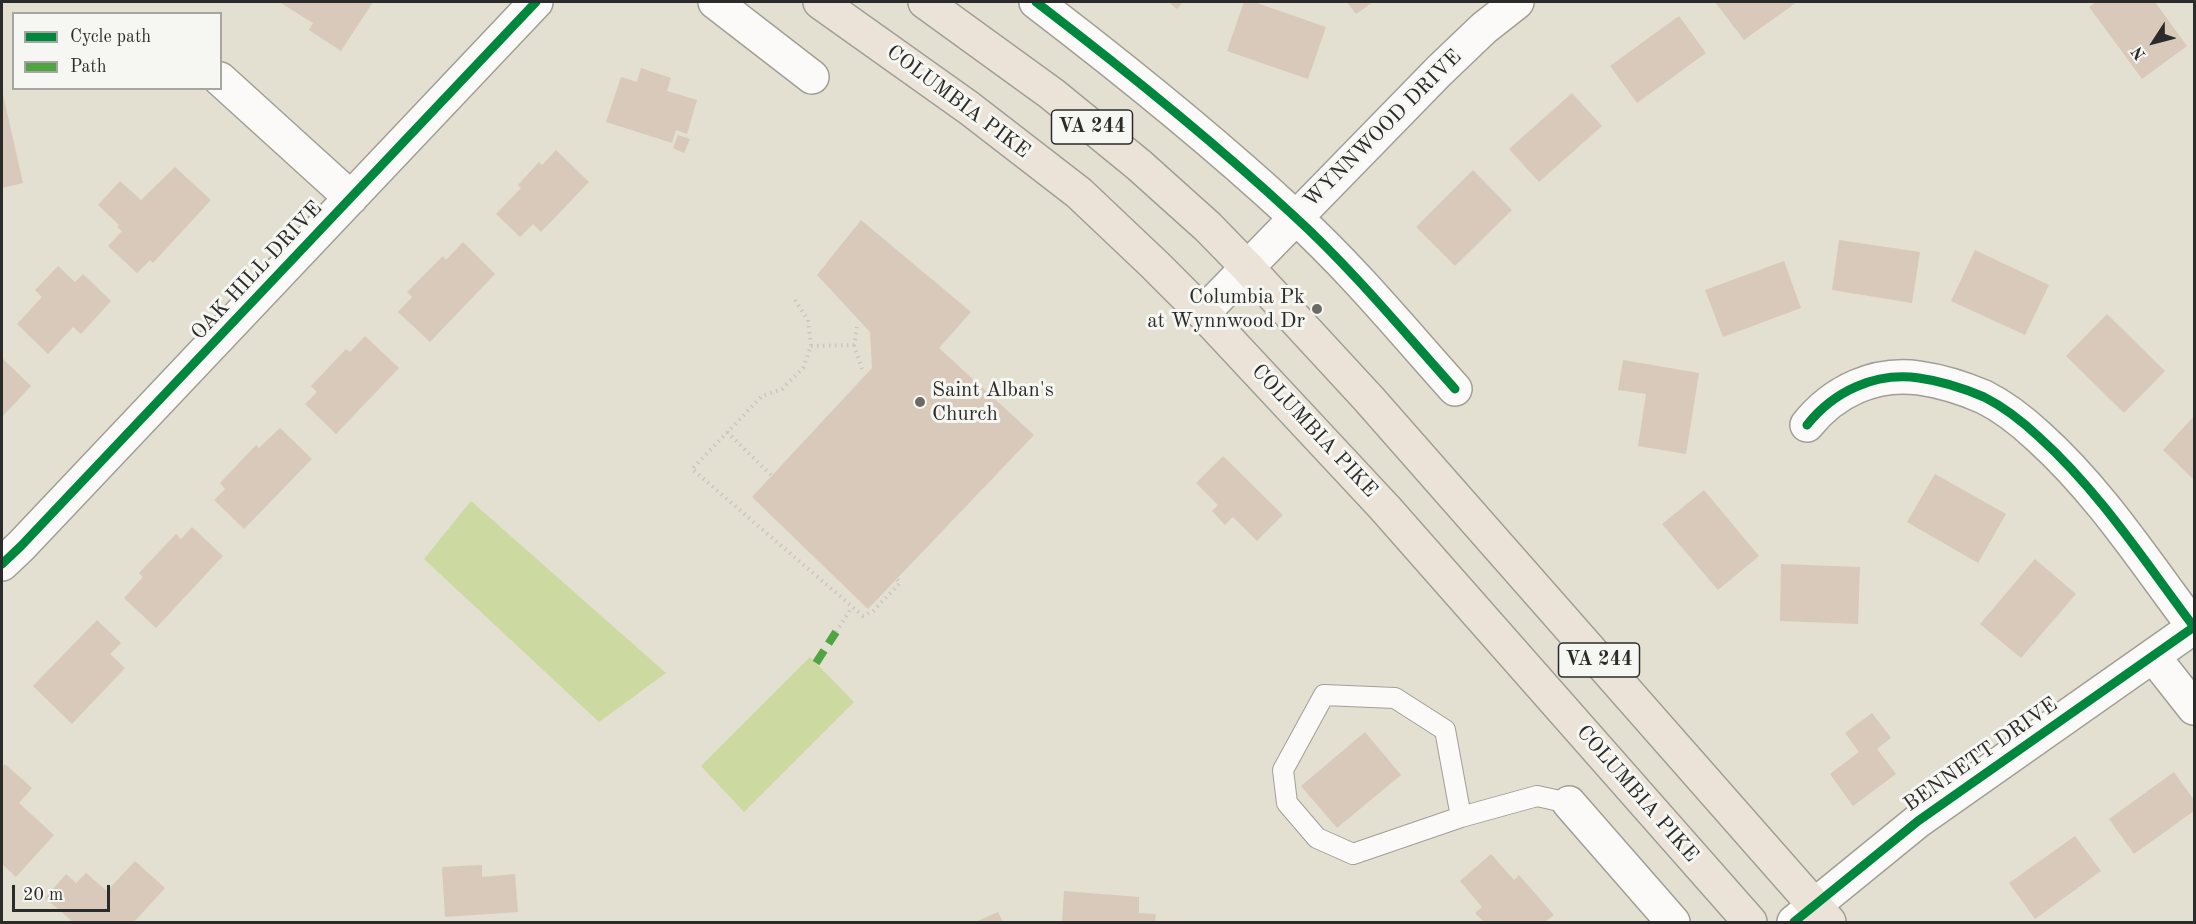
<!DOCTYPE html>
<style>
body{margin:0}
#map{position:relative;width:2196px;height:924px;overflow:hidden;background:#e3e0d1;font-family:"Old Standard TT",serif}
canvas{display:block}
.frame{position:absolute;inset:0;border:3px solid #2b2b2b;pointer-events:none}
.legend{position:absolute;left:12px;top:12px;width:210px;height:78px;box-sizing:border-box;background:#f6f6f2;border:2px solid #a5a5a2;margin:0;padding:8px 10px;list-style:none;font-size:18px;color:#2b2b2b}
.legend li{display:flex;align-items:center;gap:12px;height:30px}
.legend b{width:30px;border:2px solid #a5a5a2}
.north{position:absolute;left:2124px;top:12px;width:60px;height:60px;-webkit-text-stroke:4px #f6f6f2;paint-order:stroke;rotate:234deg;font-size:16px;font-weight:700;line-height:24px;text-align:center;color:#2b2b2b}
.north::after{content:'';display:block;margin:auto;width:21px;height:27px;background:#2b2b2b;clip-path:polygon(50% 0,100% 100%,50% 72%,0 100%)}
.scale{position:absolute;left:12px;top:885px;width:98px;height:27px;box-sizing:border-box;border:3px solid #2b2b2b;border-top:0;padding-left:8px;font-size:18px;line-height:21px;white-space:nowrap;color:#2b2b2b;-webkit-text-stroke:4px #f6f6f2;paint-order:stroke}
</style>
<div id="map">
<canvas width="2196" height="924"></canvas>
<div class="frame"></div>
<ul class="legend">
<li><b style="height:8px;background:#00873e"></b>Cycle path</li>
<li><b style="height:8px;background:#51a443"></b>Path</li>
</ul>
<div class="north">N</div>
<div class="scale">20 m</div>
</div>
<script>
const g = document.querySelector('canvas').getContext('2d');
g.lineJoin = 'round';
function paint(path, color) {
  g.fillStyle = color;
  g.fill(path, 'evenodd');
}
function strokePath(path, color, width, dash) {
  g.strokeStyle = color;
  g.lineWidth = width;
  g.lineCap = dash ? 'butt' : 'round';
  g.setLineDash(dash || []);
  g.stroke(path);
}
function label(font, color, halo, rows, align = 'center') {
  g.font = font + ' "Old Standard TT",serif';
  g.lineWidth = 6;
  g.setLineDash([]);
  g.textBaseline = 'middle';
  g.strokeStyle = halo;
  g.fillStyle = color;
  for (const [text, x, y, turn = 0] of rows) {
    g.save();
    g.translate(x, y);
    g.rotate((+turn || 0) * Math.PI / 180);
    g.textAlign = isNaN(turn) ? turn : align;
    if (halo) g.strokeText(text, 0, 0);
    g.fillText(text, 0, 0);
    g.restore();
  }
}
paint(new Path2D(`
 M471 501 666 673 599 722 424 559Z
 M810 657 854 702 744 812 701 766Z`), '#ccd9a0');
paint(new Path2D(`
 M279 2H373L341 51 309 30 313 23Z
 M1168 2H1183L1177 9Z
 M1244 2H1254L1326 27 1308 79 1227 51Z
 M1347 2H1373L1356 14Z
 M1715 2H1797L1744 40Z
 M2096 2H2155L2187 46 2142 79 2089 7Z
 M1679 16 1706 53 1637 103 1610 66Z
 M641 68 671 78 667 91 697 100 687 134 676 130 672 143 606 122 621 77 637 82Z
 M2 90 23 183 2 188Z
 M1572 93 1602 126 1539 182 1509 149Z
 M678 135 690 139 684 153 673 148Z
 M556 150 589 182 541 232 533 224 520 237 496 214 521 188 518 185 539 162 542 165Z
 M175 167 211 200 153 263 150 260 137 273 108 246 122 231 117 227 119 225 98 205 120 181 141 200Z
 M1473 170 1512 210 1455 266 1416 227Z
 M861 220 971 312 939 348 1034 435 868 609 752 497 872 368 870 332 817 275Z
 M1839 240 1920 252 1912 303 1832 290Z
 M463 242 495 274 430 342 398 312 412 297 407 292 443 256 446 260Z
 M1975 250 2049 285 2025 335 1951 301Z
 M1784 261 1801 308 1723 337 1705 290Z
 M58 266 75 282 83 274 111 301 81 334 73 327 48 354 17 324 42 297 35 290Z
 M2107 314 2165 371 2124 413 2066 356Z
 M365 336 399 368 336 434 305 404 317 392 311 386 346 349 350 352Z
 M2 358 31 386 2 417Z
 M1623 360 1699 373 1686 454 1638 446 1646 394 1618 390Z
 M2194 416V480L2163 450Z
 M280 428 312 459 244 529 214 500 225 489 220 483 256 445 259 448Z
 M1223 456 1283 515 1257 541 1233 517 1225 525 1212 511 1218 505 1196 483Z
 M1935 474 2006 514 1978 563 1907 522Z
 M1704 490 1759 556 1718 590 1662 524Z
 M192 527 223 556 156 628 124 598 143 577 139 573 176 534 181 539Z
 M2035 559 2076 594 2021 658 1980 624Z
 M1781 564 1860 567 1858 624 1780 621Z
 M97 620 121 643 110 654 125 668 72 724 33 686Z
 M1872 713 1891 738 1877 749 1896 774 1853 806 1830 774 1859 752 1845 733Z
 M1365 732 1401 775 1337 828 1301 786Z
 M5 764 32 788 19 803 54 835 16 877 2 864V768Z
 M2174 772 2194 800V811L2134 854 2109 819Z
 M2075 836 2101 871 2035 919 2009 883Z
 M1491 854 1514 880 1519 875 1554 915 1545 922H1484L1475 913 1482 907 1460 881Z
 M135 861 165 888 134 922H73L45 898 66 874 76 883 86 873 107 891Z
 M482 865V877L515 874 518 912 445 917 442 867Z
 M1064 891 1139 897V913L1156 914 1155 922H1062Z
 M998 912 1003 922H975Z`), '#d8c9bb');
const lane = new Path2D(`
 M1461 817 1445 730 1395 698 1324 695 1283 770 1287 803 1317 838 1353 854 1461 817 1537 796 1569 803`);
const street = new Path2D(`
 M715 2 812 77
 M1036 2C1125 70 1212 140 1294 216 1352 269 1403 331 1455 389
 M220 79 351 198
 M1203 313 1439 71 1484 28 1517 2
 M1807 425C1834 391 1875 372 1919 378 1941 381 1963 388 1984 397 2004 407 2023 422 2039 437 2100 492 2145 562 2194 627
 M2 564 21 546 536 2
 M2153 656 2194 708
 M1569 803 1673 922
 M1794 922 1918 821 2194 627`);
const primary = new Path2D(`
 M820 2 969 108 1079 193 1155 265 1203 313 1385 508 1750 922
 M925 2 1052 94 1139 165 1208 227 1247 267 1368 398 1829 922`);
strokePath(lane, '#a09f96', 22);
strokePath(street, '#a09f96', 36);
strokePath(primary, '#a09f96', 36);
strokePath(new Path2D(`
 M795 300 808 320 811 346 803 368 782 389 762 396 692 469 863 616 873 611 900 583 897 579
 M854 345 862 369
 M811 346 854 345 857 327
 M727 432 772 476
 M836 632 852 607`), '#c8c7c4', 4, [1.5, 4.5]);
strokePath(lane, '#fbfaf8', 20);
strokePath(street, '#fbfaf8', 33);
strokePath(primary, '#ebe3d8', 33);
strokePath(new Path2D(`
 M816 663 836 632`), '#51a443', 8, [15, 8]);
strokePath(new Path2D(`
 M1036 2C1125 70 1212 140 1294 216 1352 269 1403 331 1455 389
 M1807 425C1834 391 1875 372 1919 378 1941 381 1963 388 1984 397 2004 407 2023 422 2039 437 2100 492 2145 562 2194 627
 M2 564 21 546 536 2
 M1794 922 1918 821 2194 627`), '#00873e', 9);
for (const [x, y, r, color] of [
 [1317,309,6,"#6b6a65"],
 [920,402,6,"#6b6a65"]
]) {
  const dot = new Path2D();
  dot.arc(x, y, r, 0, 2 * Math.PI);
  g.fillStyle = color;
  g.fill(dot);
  strokePath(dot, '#f6f6f2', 2);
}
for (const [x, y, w] of [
 [1092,127,81],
 [1599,660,81]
]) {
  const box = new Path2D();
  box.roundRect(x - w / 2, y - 17, w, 34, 4.5);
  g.fillStyle = '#f6f6f2';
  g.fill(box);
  strokePath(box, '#2b2b2b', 1.5);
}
label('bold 20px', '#2b2b2b', null, [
 ["VA 244",1092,127],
 ["VA 244",1599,660]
]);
label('21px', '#2b2b2b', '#f6f6f2', [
 ["COLUMBIA PIKE",958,102,37],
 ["WYNNWOOD DRIVE",1383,129,-45],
 ["OAK HILL DRIVE",257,271,-47],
 ["COLUMBIA PIKE",1314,431,47],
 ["BENNETT DRIVE",1981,755,-35],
 ["COLUMBIA PIKE",1637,794,49]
]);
label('21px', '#2b2b2b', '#f6f6f2', [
 ["Columbia Pk",1305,297],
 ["at Wynnwood Dr",1305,321],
 ["Saint Alban's",932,390,"left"],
 ["Church",932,414,"left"]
], 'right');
</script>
